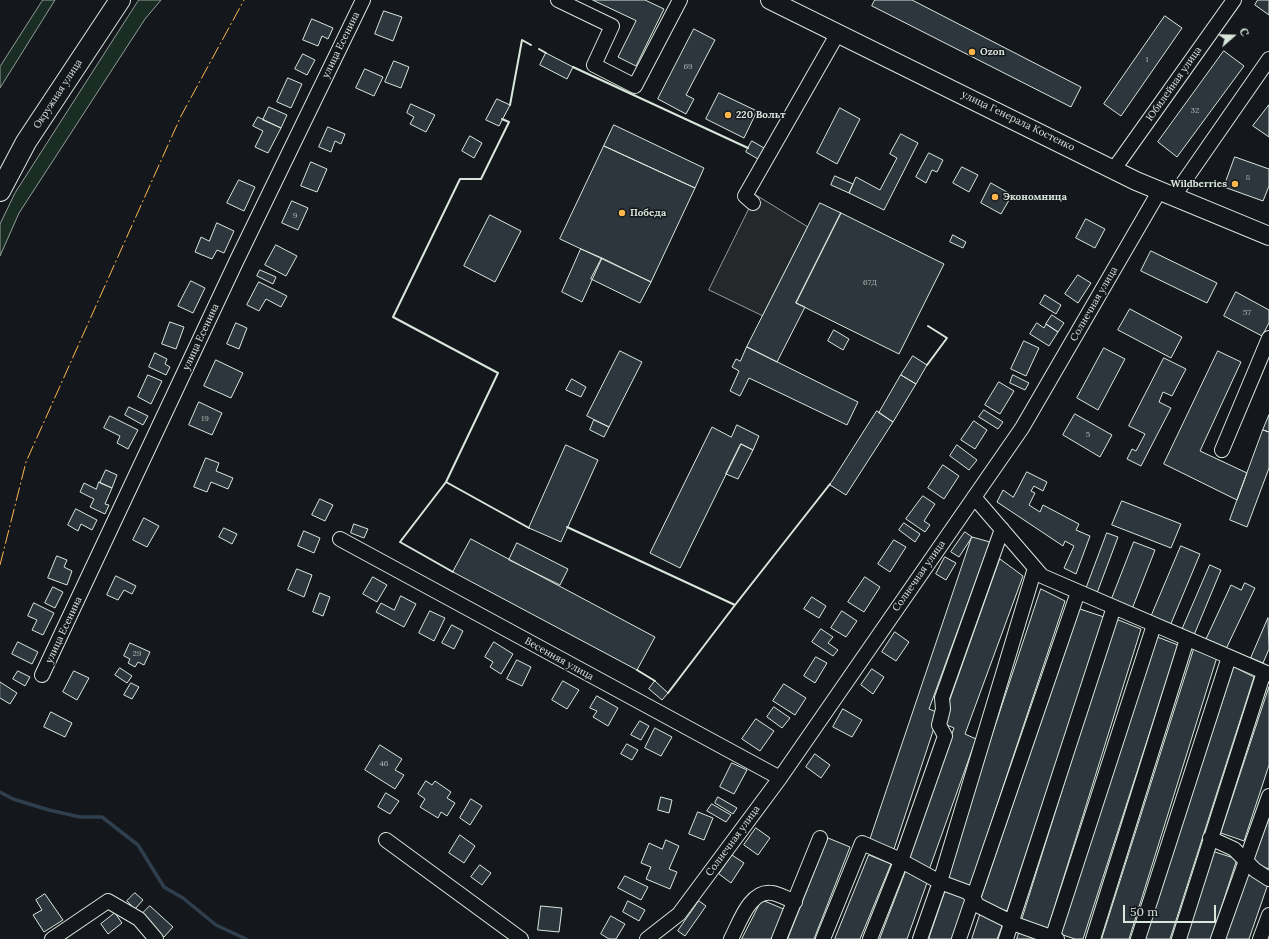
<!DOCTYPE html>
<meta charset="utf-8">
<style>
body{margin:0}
#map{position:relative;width:1269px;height:939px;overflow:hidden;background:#14181c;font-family:Lora,serif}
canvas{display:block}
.north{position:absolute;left:1213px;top:16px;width:40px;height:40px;-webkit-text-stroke:3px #14181c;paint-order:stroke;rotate:70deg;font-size:11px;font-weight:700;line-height:16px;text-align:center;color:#d8e6dc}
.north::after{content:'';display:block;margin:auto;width:14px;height:18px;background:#d8e6dc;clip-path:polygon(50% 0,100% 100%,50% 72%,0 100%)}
.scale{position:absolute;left:1123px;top:905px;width:93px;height:18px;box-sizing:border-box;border:2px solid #d8e6dc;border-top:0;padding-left:5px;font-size:12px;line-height:14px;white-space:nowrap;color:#d8e6dc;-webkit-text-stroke:3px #14181c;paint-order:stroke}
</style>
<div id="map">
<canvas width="1269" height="939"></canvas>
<div class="north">С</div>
<div class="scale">50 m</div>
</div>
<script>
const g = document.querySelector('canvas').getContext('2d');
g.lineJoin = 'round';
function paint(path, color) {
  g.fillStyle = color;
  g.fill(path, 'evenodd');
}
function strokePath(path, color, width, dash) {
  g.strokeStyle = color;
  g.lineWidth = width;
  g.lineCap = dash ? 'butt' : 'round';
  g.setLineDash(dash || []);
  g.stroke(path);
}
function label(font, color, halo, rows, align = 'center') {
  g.font = font + ' Lora,serif';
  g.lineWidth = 3;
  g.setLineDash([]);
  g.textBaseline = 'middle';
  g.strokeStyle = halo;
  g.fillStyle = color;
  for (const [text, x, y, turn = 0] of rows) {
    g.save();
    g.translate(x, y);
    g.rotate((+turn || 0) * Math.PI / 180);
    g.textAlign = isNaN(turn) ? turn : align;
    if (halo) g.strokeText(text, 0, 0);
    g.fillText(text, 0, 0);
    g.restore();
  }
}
const green = new Path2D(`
 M43 0H55L0 88V67Z
 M139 0H161L145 19 19 213 0 256V224L15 193Z`);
paint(green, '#1a2d24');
strokePath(green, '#939e99', 1);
const parking = new Path2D(`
 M756 195 808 227 763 316 709 290Z`);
paint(parking, '#24282b');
strokePath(parking, '#939e99', 1);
strokePath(new Path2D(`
 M0 792 13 799 49 810 80 817H102L138 845 164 887 183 898 216 925 246 939`), '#2f3f4d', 3.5);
const building = new Path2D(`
 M593 0H645L664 9 636 66 618 57 636 21Z
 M875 0H912L1081 87 1071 107 872 6Z
 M1258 0H1269V15L1255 5Z
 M384 11 402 17 393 41 375 34Z
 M1165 16 1182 28 1121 116 1104 104Z
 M312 19 333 28 328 39 322 36 318 46 303 40Z
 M694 29 715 40 686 95 694 99 686 114 658 99Z
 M1224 51 1244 66 1177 157 1158 142Z
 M546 53 573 67 567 79 540 65Z
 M303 54 315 60 307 75 295 69Z
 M394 61 409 67 401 88 385 82Z
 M365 69 383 77 374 96 356 88Z
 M288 78 302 84 291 108 277 102Z
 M719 93 757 111 744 138 706 119Z
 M497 99 510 105 499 126 486 120Z
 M411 104 435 115 426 132 410 124 414 117 407 113Z
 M1269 105V137L1253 126Z
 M269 107 287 115 281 128 263 120Z
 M840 108 860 119 837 164 817 153Z
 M258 117 281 128 268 153 255 147 263 131 253 126Z
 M614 125 704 168 695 188 604 146Z
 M328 127 345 134 341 144 335 141 331 152 319 147Z
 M901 134 918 143 884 210 849 193 856 177 880 190 897 158 890 154Z
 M470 136 482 143 474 158 462 151Z
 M752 141 764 148 758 159 746 152Z
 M604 146 695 188 651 282 560 239Z
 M929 153 943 160 937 172 932 170 926 183 916 177Z
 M1235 157 1269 169V186L1263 201 1224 187Z
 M311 162 327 169 317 192 301 186Z
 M962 167 978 175 969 192 953 183Z
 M835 176 853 184 849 193 831 185Z
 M239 180 255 187 244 211 227 203Z
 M991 183 1012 195 1001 214 981 203Z
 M292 201 308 208 298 230 282 223Z
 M820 203 841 213 796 303 805 307 777 362 747 347Z
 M841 213 944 264 899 354 796 303Z
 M490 215 521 231 495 282 464 266Z
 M1086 219 1105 229 1095 248 1076 238Z
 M217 223 234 231 224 253 217 250 212 259 195 252 201 237 209 241Z
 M953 235 966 242 963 248 950 242Z
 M276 245 297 256 286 276 265 265Z
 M581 249 602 258 582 302 562 292Z
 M1151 251 1217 283 1207 303 1141 271Z
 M602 258 651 282 640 303 591 279Z
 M260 270 276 277 273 284 257 276Z
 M1078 275 1091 283 1078 303 1065 294Z
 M191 281 205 288 193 313 178 306Z
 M259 282 287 296 281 307 266 299 259 311 247 305Z
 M1236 292 1269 310V323L1262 336 1224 316Z
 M1045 295 1061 305 1056 314 1040 304Z
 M1130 309 1182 337 1171 358 1118 330Z
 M1052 315 1064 323 1058 332 1046 324Z
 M170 322 184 327 176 349 162 344Z
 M236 323 247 328 239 349 227 344Z
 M1037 323 1044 328 1046 324 1058 332 1049 346 1030 334Z
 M834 330 849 339 843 350 828 341Z
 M1024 341 1039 348 1026 376 1011 369Z
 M747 347 858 402 847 425 749 378 740 396 730 391 739 371 732 367 736 359 740 361Z
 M1104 348 1125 359 1098 410 1077 398Z
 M620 351 642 362 609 427 587 416Z
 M1218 351 1241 362 1200 451 1247 473 1237 500 1164 464Z
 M155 353 167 359 165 364 170 367 166 375 149 367Z
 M913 356 927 365 916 384 901 375Z
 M1164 358 1186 369 1172 396 1163 392 1159 402 1171 408 1141 466 1127 459 1132 449 1136 451 1145 434 1129 426Z
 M216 360 243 373 231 398 204 386Z
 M148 375 162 381 151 404 138 397Z
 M901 375 916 384 893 422 879 413Z
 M1013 375 1029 383 1025 390 1010 383Z
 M572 379 586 387 581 397 566 390Z
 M999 382 1014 391 1000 414 985 405Z
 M199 402 222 413 212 435 189 425Z
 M129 407 148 416 143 425 125 415Z
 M984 410 1003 422 998 429 979 417Z
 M877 411 893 422 846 495 830 485Z
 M1075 414 1112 435 1100 457 1063 435Z
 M1269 415V432L1263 430Z
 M110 416 138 430 128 449 117 443 120 436 104 428Z
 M594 420 609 427 604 437 590 430Z
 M974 421 987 430 975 449 961 440Z
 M737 425 759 436 753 450 741 444 680 568 650 553 712 427 731 437Z
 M1263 430 1269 432V468L1247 527 1230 520Z
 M741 444 753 450 738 479 726 474Z
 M566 445 598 460 561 542 529 528Z
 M957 445 977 460 969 470 950 456Z
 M206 458 219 463 216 471 233 478 228 489 211 482 207 492 194 487Z
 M943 465 959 476 944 499 928 488Z
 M106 470 117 475 112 488 100 483Z
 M1027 472 1047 482 1043 491 1034 486 1031 491 1035 493 1029 505 1040 512 1043 505 1079 524 1076 530 1090 536 1076 574 1064 568 1074 546 1065 541 1063 546 997 502 1003 490 1013 497Z
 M99 482 112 488 105 504 109 505 105 514 90 507 94 499 80 492 84 483 96 489Z
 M923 496 935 504 924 521 930 525 925 532 906 519Z
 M320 499 333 505 325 521 312 515Z
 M1122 501 1181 524 1171 548 1112 525Z
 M76 509 97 520 92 530 81 524 78 531 68 525Z
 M144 518 159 526 147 547 133 540Z
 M904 523 920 534 915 542 899 530Z
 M354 524 368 529 364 538 351 533Z
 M224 528 237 534 232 544 219 537Z
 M304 531 320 538 314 553 298 546Z
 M965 532 972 537 959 557 951 552Z
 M1107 533 1118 537 1097 593 1086 589Z
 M972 537 990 542 929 709 939 713 894 849 870 840Z
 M471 539 655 637 637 670 453 572Z
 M894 540 906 547 890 572 878 564Z
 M1134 542 1155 550 1132 609 1111 601Z
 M517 543 568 569 560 585 509 560Z
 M1181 546 1200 554 1170 626 1151 617Z
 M57 556 67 560 64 567 72 571 67 585 48 578Z
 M945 557 956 563 946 580 936 574Z
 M1000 559 1023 576 965 734 976 739 929 870 907 860 954 728 942 723Z
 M1210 565 1221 570 1194 635 1182 630Z
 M297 569 312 575 304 597 288 590Z
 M116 576 136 586 132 594 124 590 118 600 107 595Z
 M373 577 387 585 377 602 363 594Z
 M865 577 880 587 864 612 848 602Z
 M1245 583 1255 588 1226 649 1206 639 1231 585 1241 590Z
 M53 587 63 592 55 608 45 603Z
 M1041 589 1065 601 969 889 944 881Z
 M320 593 330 597 323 616 313 612Z
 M401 596 416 604 404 627 376 612 381 603 394 610Z
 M812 597 826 606 819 618 804 609Z
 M34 603 54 613 43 635 32 630 37 620 28 616Z
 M1080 609 1104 617 1007 911 980 902Z
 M430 611 445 618 434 641 419 633Z
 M842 611 857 621 846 637 831 628Z
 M1268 618 1269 649 1263 663 1251 658Z
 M1116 619 1141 629 1047 931 1021 923Z
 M452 625 463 631 454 649 442 643Z
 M821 629 833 637 828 643 838 650 833 656 812 642Z
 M895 632 909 642 896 661 882 652Z
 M1155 636 1178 645 1083 939H1075L1060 934Z
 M18 642 38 652 32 664 12 654Z
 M494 642 513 654 501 674 490 667 493 662 485 657Z
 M130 643 150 652 144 665 138 662 135 667 128 663 130 659 124 656Z
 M1194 649 1217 657 1129 939H1102Z
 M816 657 827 663 815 683 804 676Z
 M517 660 531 667 522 686 507 679Z
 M1234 667 1254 677 1170 939H1145Z
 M120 668 132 676 127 683 115 675Z
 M872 669 884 677 873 694 861 685Z
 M18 671 30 677 25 686 13 679Z
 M74 671 89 678 77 700 63 692Z
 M563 681 579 690 567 709 552 700Z
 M655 681 668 693 662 700 649 689Z
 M0 682 17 693 10 704 0 698Z
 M131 683 139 687 132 699 124 695Z
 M784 684 806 698 795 715 773 701Z
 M1269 687V765L1244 841 1221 833Z
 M597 696 618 708 608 726 593 717 597 711 590 708Z
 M774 707 790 718 782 728 767 717Z
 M843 709 862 720 852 737 833 727Z
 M51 712 72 723 65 737 44 727Z
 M756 719 774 731 760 751 742 739Z
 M640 721 649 726 641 740 631 735Z
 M655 728 672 737 661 756 645 748Z
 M627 744 638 750 632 760 621 754Z
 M380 745 402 759 395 770 404 775 395 789 365 770Z
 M815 754 830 765 821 778 806 767Z
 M732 763 747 770 734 794 720 787Z
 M426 781 432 785 435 781 451 792 447 798 455 803 447 816 441 812 438 818 420 807 425 799 418 794Z
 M386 793 399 801 390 814 378 807Z
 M661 797 672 800 669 813 658 810Z
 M718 797 737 808 733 814 715 803Z
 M471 799 482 806 470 825 460 818Z
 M712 804 731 815 726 822 707 811Z
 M698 812 713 818 704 840 689 834Z
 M1269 818V869L1253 863Z
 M756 828 770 838 758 855 744 845Z
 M460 835 475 846 464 863 449 853Z
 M828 838 850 847 814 939H788Z
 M666 840 679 846 669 869 677 872 670 889 646 879 651 867 641 863 649 843 662 849Z
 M1212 851 1237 859 1211 939H1184Z
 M732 855 744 863 731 883 719 874Z
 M869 855 891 864 860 939H835Z
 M480 865 491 873 482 885 471 877Z
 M906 871 928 880 907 939H880Z
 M1247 873 1269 881 1249 939H1223Z
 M625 876 648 887 641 900 618 888Z
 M946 889 968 897 953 939H929Z
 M135 893 143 900 135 909 127 901Z
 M45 894 63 920 44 932 33 915 42 910 36 900Z
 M762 900 786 910 771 939H742Z
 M628 901 645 910 639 921 623 912Z
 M699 901 706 906 685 936 678 931Z
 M150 906 173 927 164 937 140 916Z
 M541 906 562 908 559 932 538 930Z
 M981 912 1004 921 997 939H972Z
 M115 913 122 923 108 934 101 924Z
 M611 916 625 924 616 939H609L601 934Z
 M1020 930 1046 939H1017Z`);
paint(building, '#2c363c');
strokePath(building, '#d8e6dc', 1);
const minor = new Path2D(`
 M558 0 612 26 594 65 635 86 680 0
 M1114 169 1234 0
 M1174 196 1269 59
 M753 203 745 196 838 33
 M1222 450 1269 338
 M974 497 1042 576 1269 674
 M340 539 780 778
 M42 675 236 262 363 0
 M1210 838 1234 849 1255 870 1269 879
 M386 840 521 939
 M52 939 108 901 139 919 156 939
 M647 939 679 914 780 778 1022 428 1160 190
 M731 939C739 924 750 889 772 893 779 894 788 899 795 902
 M779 939 820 838
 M823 939 862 843 894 857 940 882 967 892 973 897 977 905 1015 924 1057 939
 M870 939 901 861 945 736 939 725 943 709 942 698 1002 529
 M920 939 940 882 1035 568
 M959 939 1078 592
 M1006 939 1114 607
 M1052 939 1154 625
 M1093 939 1187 639
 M1138 939 1229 657
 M1179 939 1264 672
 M1218 939 1269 796
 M1260 939 1269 915`);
const major = new Path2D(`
 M770 0 1136 181 1269 236`);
const highway = new Path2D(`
 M0 191 26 142 120 0`);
strokePath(minor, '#d8e6dc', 16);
strokePath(major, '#d8e6dc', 20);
strokePath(highway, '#d8e6dc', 22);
strokePath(minor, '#14181c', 14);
strokePath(major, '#14181c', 18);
strokePath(highway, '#14181c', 20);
strokePath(new Path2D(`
 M539 49 546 53
 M573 67 748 148
 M510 105 522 40 531 45
 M502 119 509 122 481 179H460L393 317 498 373 446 482 529 528
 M927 365 947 338 928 326
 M446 482 400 542 453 572
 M567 527 735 605 668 693
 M735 605 830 484
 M637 670 655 681`), '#d8e6dc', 2);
strokePath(new Path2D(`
 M0 565 26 462 181 116 244 0`), '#ffb74d', 1, [14, 3, 2, 3]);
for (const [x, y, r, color] of [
 [972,52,4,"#ffb74d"],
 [728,115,4,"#ffb74d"],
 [1235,184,4,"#ffb74d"],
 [995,197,4,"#ffb74d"],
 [622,213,4,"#ffb74d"]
]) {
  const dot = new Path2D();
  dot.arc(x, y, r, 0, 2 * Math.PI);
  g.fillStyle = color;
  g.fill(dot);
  strokePath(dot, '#14181c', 1.5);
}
label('8px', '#adbab4', null, [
 ["1",1147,60],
 ["69",688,67],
 ["32",1195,111],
 ["8",1248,178],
 ["9",295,216],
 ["67Д",870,283],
 ["57",1247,313],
 ["19",205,419],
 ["5",1088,435],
 ["29",137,654],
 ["46",384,764]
]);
label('10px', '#d8e6dc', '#14181c', [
 ["улица Есенина",341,45,-64],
 ["Юбилейная улица",1174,84,-55],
 ["Окружная улица",58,94,-57],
 ["улица Генерала Костенко",1018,121,26],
 ["Солнечная улица",1094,304,-60],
 ["улица Есенина",201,337,-65],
 ["Солнечная улица",919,576,-55],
 ["улица Есенина",64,630,-65],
 ["Весенняя улица",559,659,29],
 ["Солнечная улица",733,841,-54]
]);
label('bold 10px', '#d8e6dc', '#14181c', [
 ["Ozon",980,52],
 ["220 Вольт",736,115],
 ["Wildberries",1227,184,"right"],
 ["Экономница",1003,197],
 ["Победа",630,213]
], 'left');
</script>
